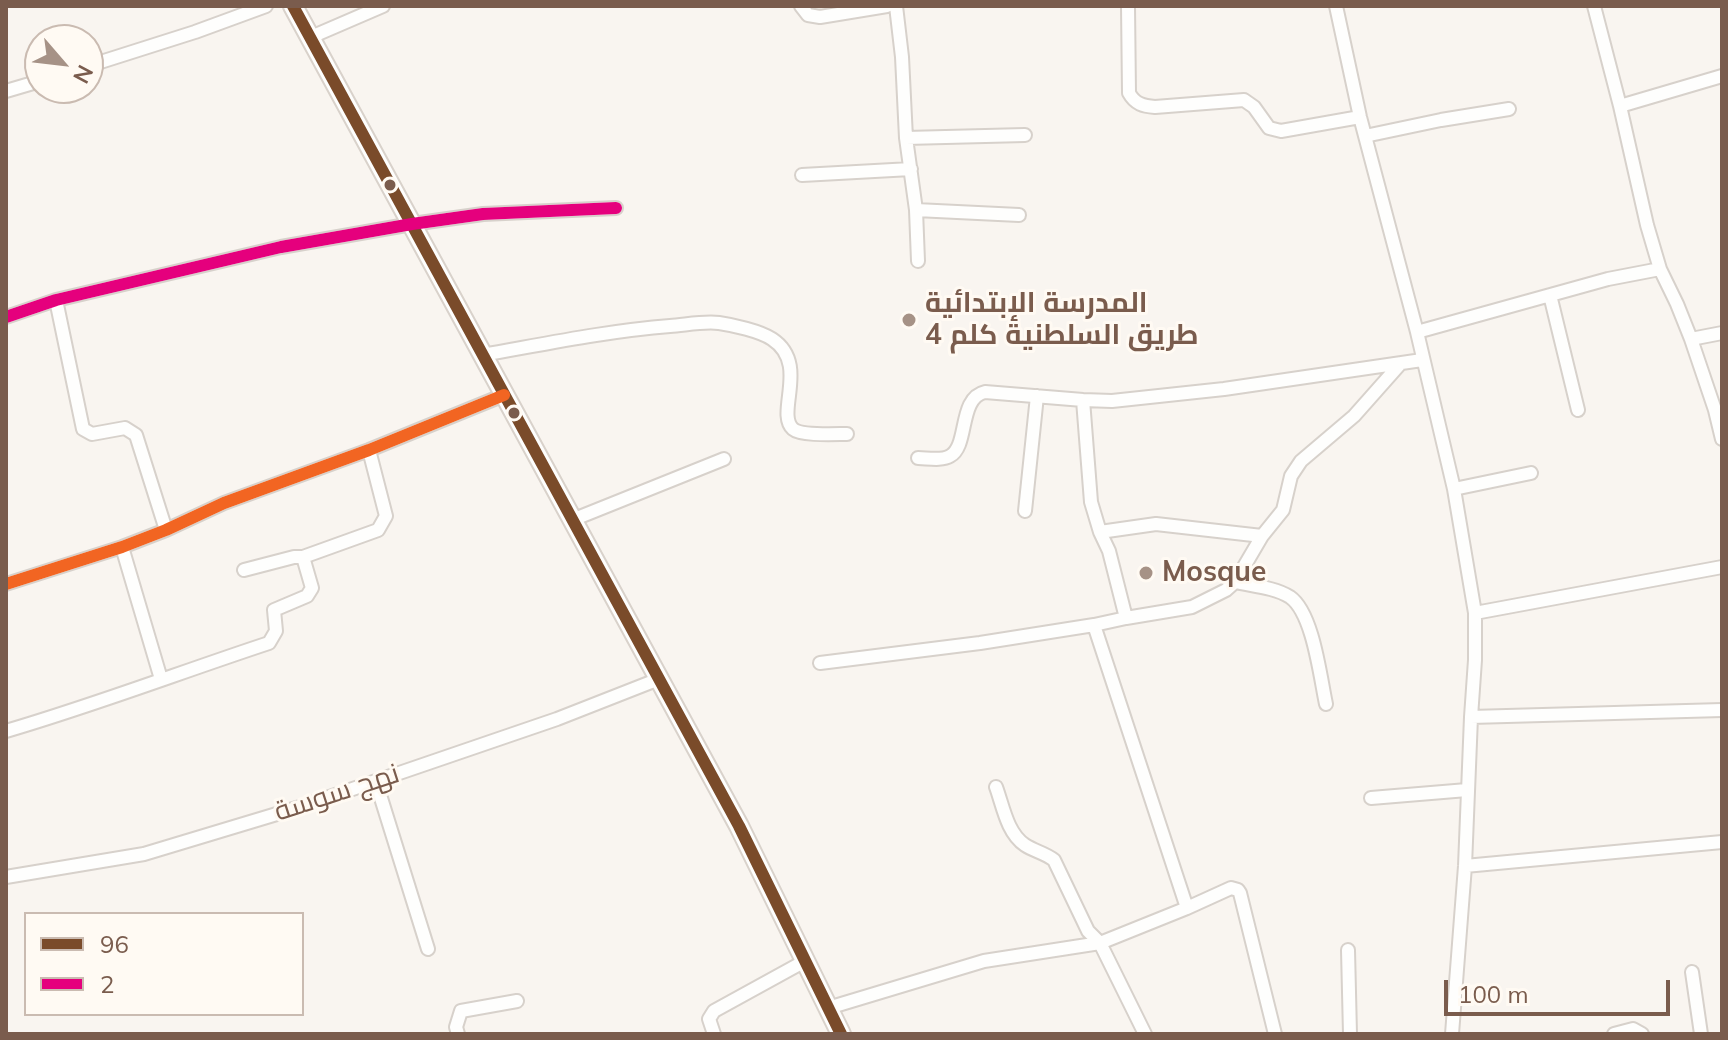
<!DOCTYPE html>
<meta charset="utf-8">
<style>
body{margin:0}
#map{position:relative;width:1728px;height:1040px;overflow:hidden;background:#f9f5f0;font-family:Mulish,sans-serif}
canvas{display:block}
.frame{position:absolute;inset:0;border:8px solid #7a5c4d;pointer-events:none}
.legend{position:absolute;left:24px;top:912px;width:280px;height:104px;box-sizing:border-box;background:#fffaf3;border:2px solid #cabbb1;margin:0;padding:10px 14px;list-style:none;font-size:24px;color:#7a5c4d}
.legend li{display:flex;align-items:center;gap:16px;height:40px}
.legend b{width:40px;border:2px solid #cabbb1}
.north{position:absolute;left:24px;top:24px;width:80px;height:80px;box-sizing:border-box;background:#fffaf3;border:2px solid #cabbb1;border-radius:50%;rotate:118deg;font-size:22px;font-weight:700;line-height:32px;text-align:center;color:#7a5c4d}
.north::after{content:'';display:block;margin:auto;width:28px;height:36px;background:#a69286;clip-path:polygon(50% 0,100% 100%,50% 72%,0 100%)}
.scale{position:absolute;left:1444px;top:980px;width:226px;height:36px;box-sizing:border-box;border:4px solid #7a5c4d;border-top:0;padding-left:10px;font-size:24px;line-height:28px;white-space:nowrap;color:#7a5c4d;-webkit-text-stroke:6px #fffaf3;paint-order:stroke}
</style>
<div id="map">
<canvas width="1728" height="1040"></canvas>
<div class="frame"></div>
<ul class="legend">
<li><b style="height:10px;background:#7a4b2a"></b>96</li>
<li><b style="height:10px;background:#e5007d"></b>2</li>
</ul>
<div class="north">N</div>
<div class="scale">100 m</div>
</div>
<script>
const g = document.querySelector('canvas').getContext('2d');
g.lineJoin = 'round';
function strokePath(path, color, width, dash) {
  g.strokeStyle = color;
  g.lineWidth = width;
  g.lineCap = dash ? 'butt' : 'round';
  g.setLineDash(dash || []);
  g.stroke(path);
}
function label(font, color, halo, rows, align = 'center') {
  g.font = font + ' Mulish,Cairo,sans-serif';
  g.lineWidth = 6;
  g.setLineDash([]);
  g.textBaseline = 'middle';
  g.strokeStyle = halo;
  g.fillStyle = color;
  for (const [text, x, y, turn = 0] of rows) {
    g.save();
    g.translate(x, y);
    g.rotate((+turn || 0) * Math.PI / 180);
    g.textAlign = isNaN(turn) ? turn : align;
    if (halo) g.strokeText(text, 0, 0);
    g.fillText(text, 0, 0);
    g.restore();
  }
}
const street = new Path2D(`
 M801 6 808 15 820 17 887 6
 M896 6 902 57 906 138 916 210 918 261
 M1128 6 1129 93C1135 104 1143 106 1155 107L1244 100 1254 107 1269 128 1281 131 1360 117
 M1336 6 1360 117 1417 332 1454 489 1475 613V660L1471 717 1465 866 1452 1034
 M1594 6 1620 106 1647 225 1660 269 1677 304 1691 339 1715 410 1722 439
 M311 37 383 6
 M88 66 195 32 266 6
 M6 91 40 81
 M1620 106 1722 76
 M1365 136 1441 120 1509 109
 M906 138 1025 135
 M802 175 911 169
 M916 210 1019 215
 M1550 295 1578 410
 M56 300 83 429 92 434 125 428 136 435 166 530
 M6 317 56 300 281 247 412 224 483 214 616 208
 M1417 332 1608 279 1660 269
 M1691 339 1722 333
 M482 355C545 344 607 331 670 326 685 325 704 321 719 323 733 325 760 331 772 339 810 364 775 413 793 429 801 436 836 434 847 434
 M1083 400 1091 502 1100 532 1109 551 1126 618
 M918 458C927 458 942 461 950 456 969 446 958 398 985 392L1083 400 1112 401 1224 389 1422 360
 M1454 489 1531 473
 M1025 511 1037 396
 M572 520 724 459
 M1100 532 1156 524 1262 536
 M122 547 161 679
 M244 570 294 557H303
 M1235 582C1252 586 1274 587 1290 597 1313 613 1320 676 1326 704
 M6 584 122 547 166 530 224 503 369 450 504 395
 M1475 613 1722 567
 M820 663 980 643 1094 625
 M1471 717 1722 710
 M6 731C95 705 181 672 269 643L276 631 274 610 307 596 312 588 303 557 378 530 386 516 369 450
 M376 782 428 949
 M996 787C1003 806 1007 833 1025 845 1034 851 1045 853 1054 860L1088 931 1100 943
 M1371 798 1467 790
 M1465 866 1722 842
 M6 877 144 854 300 807 557 719 659 679
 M1187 908 1231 888 1238 890 1240 893 1275 1034
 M1348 950 1350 1034
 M1692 972 1701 1034
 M828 1008 984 961 1100 943
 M458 1034 456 1027 461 1011 517 1001
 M714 1034 709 1019 714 1011 805 961
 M1145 1034 1100 943 1187 908 1094 625 1126 618 1192 607 1226 590 1235 582 1262 536 1283 510 1291 476 1301 461 1354 416 1401 363
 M1614 1034 1633 1029 1642 1034`);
const secondary = new Path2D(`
 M293 6 739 826 841 1034`);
strokePath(street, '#d7d1cb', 16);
strokePath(secondary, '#d9d2cb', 22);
strokePath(street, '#fefefd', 12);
strokePath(secondary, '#fefefd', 18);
strokePath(new Path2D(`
 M293 6 739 826 841 1034`), '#7a4b2a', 12);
strokePath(new Path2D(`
 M6 317 56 300 281 247 412 224 483 214 616 208`), '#e5007d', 12);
strokePath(new Path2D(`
 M6 584 122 547 166 530 224 503 369 450 504 395`), '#f26522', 12);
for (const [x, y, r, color] of [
 [390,185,7,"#7a5c4d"],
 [909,320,8,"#a69286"],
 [514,413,7,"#7a5c4d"],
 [1146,573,8,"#a69286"]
]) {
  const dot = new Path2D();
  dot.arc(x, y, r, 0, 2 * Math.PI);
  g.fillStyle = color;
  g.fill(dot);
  strokePath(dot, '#fffaf3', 3);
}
label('bold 28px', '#7a5c4d', '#fffaf3', [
 ["المدرسة الإبتدائية",925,304],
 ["طريق السلطنية كلم 4",925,336],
 ["Mosque",1162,573]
], 'left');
label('28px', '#7a5c4d', '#fffaf3', [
 ["نهج سوسة",337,793,-18]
]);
</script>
